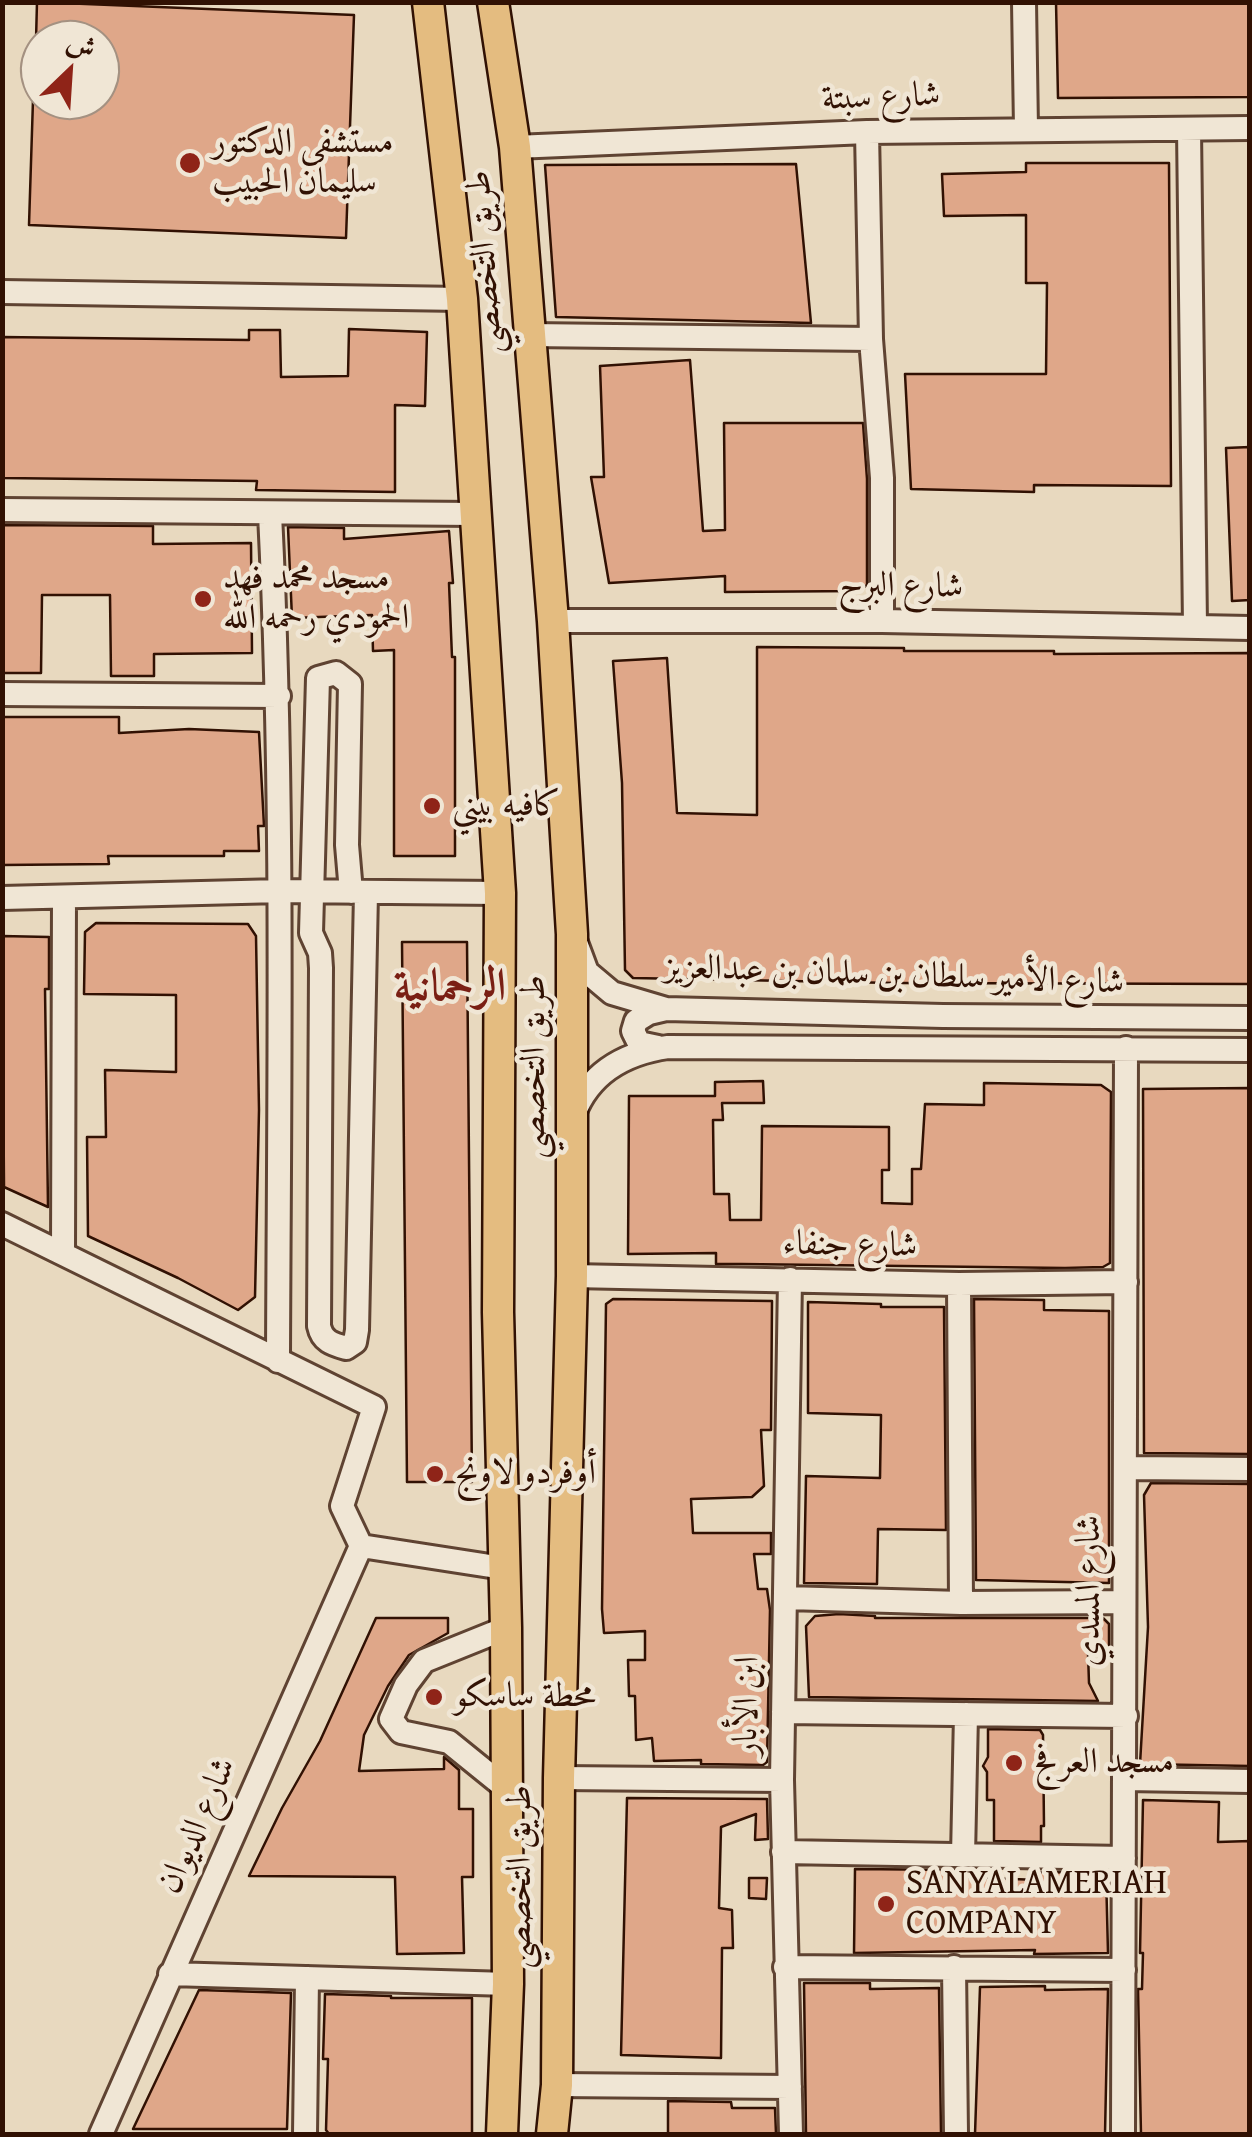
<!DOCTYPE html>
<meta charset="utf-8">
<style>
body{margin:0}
#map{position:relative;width:1252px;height:2137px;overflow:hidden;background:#e8d9bf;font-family:"Gentium Book Plus",Amiri,serif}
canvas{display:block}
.frame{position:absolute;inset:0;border:5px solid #311103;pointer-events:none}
.north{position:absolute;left:20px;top:20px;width:100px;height:100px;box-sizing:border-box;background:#f0e6d5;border:2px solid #a49181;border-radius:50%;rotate:25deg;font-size:28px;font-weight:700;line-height:40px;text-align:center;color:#311103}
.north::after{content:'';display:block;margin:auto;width:35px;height:45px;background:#8f2418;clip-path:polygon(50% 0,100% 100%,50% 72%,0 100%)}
</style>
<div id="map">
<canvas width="1252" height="2137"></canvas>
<div class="frame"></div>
<div class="north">ش</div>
</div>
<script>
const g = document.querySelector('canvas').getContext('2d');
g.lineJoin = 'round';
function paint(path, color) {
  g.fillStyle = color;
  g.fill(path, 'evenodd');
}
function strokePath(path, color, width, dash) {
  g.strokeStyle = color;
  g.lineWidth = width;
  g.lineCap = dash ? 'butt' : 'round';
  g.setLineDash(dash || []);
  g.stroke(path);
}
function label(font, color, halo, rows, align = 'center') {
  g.font = font + ' "Gentium Book Plus",Amiri,serif';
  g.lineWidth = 9;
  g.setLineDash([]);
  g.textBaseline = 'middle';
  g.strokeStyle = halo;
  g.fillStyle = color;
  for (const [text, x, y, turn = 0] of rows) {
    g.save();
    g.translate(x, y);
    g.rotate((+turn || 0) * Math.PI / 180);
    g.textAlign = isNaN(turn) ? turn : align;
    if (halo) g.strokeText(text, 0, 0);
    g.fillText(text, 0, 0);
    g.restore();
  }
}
const building = new Path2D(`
 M37 2 354 15 346 238 29 225 33 100H100V40H36Z
 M1056 2H1250V97L1058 98Z
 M1026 163H1169L1171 486 1034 485V492L911 489 905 374H1046L1047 283H1026V215L944 216 942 174 1026 172Z
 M796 164 811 323 556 317 545 165Z
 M349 329 427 332 425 406 395 405V492L256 490 257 481 2 478V337L249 340V330H280L281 377 348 376Z
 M690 360 703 531 725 530 724 423H863L867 479V585L859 591 725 592V576L609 583 591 477H604L600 366Z
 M1250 447V600L1232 601 1226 448Z
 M2 525 153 526V544L251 543 252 653 154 654V676H111L110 595H42L41 673H2Z
 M288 527 344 528V539L449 531 453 583H449L452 657H455V856H394V650L373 651 372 615 292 618Z
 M757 647 904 648V651H1054V654L1250 653V984L895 983 633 978 625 970 622 783 613 661 667 658 677 813 757 815Z
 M2 717H119V733L189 729 259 732 264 826H258L259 851H224V856H108L109 864 2 865Z
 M96 923 248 924 256 936 259 1110 255 1297 238 1310 178 1278 88 1236 87 1137H106L105 1070 176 1072V995L84 994 85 932Z
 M2 936 49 937V989H45L48 1207 4 1187Z
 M402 942H467L472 1482H407Z
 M763 1081 764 1103H722L723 1120H713L714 1194H729L730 1220H761L762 1126 889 1127V1170H882V1203L912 1204V1169H921L925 1104 984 1105V1083L1101 1085 1111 1092 1110 1263 1103 1267 1065 1268 741 1264H716V1253L628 1254 629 1096H715V1082Z
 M1250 1088V1454L1144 1453 1143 1089Z
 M613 1299 772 1301 771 1430H761L764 1486 752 1497 691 1499 693 1533H771V1554H754L758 1589H767L770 1610 767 1762 763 1765 701 1764V1760L654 1761 652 1738 636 1740 635 1696H629L628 1660H645V1631L604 1633 602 1609 606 1304Z
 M974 1299 1044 1300V1310L1109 1311V1583L976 1580Z
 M808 1302 881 1304V1307H944L946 1530 878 1529 877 1584 804 1583 806 1476 880 1478 881 1415 808 1413Z
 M1151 1483 1250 1484V1766L1140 1764 1148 1627 1144 1495Z
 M839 1614 875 1616V1618H1103L1109 1624V1653H1088L1089 1683 1098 1701 809 1697 806 1626 815 1616Z
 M376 1618H448V1633L409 1655 388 1686 364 1735 359 1771 444 1769V1757L459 1770V1809H473V1877H462L464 1953 397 1954 395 1877 249 1876 282 1808 320 1741Z
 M988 1729 1040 1730 1043 1735 1044 1826H1041V1842L994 1841V1800H987V1772L983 1766 988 1757Z
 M627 1798 767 1799 768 1839 755 1840 756 1814 721 1827 719 1908 732 1910 733 1948H722L721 2058 621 2055Z
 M1143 1800 1219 1802 1218 1842 1250 1841V2134H1141L1138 1989H1142L1143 1953H1140Z
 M855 1869 958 1870 959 1877 1039 1880 1038 1872 1106 1873 1108 1953 1034 1954 1035 1950 854 1953Z
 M749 1878H767L766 1899 749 1898Z
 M804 1983H870V1989L939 1988 941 2134H806Z
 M1045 1986V1990L1108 1989 1105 2134H975L980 1987Z
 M199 1990 291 1993 287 2129H133Z
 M325 1994 391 1996V1998H472V2134H329L326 2130 328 2059H323Z
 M668 2101 731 2102 732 2108H775L776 2134H668Z`);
paint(building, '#dfa789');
strokePath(building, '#311103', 2.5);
const minor = new Path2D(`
 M1024 2 1026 129
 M1189 129 1195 626
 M867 132 871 339 882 478V621
 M515 147 867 132 1250 128
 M2 292 462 299
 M529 335 871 339
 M2 510 475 514
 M270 514C284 796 279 1078 278 1361
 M553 621H882L1250 628
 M2 694 279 696
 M351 892 347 845 350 684 336 673 318 678 311 933 320 953 321 968 319 1326C322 1341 332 1344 346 1348L355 1342 357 1330 366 893
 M2 898 281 891 500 893
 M577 945 587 972 612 993 666 1009 943 1016 1250 1018
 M658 1047 639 1043 633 1031 636 1021 649 1013 666 1009
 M574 1114C590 1072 626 1053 668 1047L1250 1050
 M2 1224 374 1407 342 1506 361 1546
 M63 1252 64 897
 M572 1276 959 1284 1126 1282
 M790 1279 782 1780 791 2134
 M959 1284 961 1603
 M1126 1468 1250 1469
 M361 1546 503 1568
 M786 1598 961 1603 1123 1602
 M506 1628 424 1661 406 1685 391 1719 401 1732 449 1742 507 1789
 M783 1712 1126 1716
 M559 1778 782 1780
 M1125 1779 1250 1781
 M783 1852 1124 1858
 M963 1856 966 1714
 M785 1967 1124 1970
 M954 1967 956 2134
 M170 1974 508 1984
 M557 2085 790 2087
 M101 2134 361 1546
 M305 2134 307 1978
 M1123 2134 1126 1048`);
const major = new Path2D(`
 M428 2 462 299 500 893 498 1312 506 1628 508 1984 502 2134
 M493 2 515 147 553 621 572 934V1276L559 1778 557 2085 552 2134`);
strokePath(minor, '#5f4332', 28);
strokePath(major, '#311103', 35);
strokePath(minor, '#f0e6d5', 22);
strokePath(major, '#e4bc80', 30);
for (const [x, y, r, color] of [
 [190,163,12,"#8f2418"],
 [203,599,10,"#8f2418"],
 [432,806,10,"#8f2418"],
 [435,1474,10,"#8f2418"],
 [434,1697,10,"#8f2418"],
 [1014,1763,10,"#8f2418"],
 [886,1904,10,"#8f2418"]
]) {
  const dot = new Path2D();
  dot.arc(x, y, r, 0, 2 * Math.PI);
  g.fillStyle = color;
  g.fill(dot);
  strokePath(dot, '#f0e6d5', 4);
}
label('35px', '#311103', '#f0e6d5', [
 ["شارع سبتة",881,98,-2],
 ["طريق التخصصي",486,262,-94],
 ["شارع البرج",901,587,1],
 ["شارع الأمير سلطان بن سلمان بن عبدالعزيز",894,976,2],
 ["طريق التخصصي",535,1067,-90],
 ["شارع جنفاء",850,1246,1],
 ["شارع المسدي",1090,1591,-90],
 ["ابن الأبار",748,1706,-89],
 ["شارع الديوان",198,1826,-66],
 ["طريق التخصصي",521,1877,-90]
]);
label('35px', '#311103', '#f0e6d5', [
 ["مستشفى الدكتور",212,143],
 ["سليمان الحبيب",212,183],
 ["مسجد محمد فهد",223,579],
 ["الحمودي رحمه الله",223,619],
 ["كافيه بيني",452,806],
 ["أوفردو لاونج",455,1474],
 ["محطة ساسكو",454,1697],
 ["مسجد العرفج",1034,1763],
 ["SANYALAMERIAH",906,1884],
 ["COMPANY",906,1924]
], 'left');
label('bold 45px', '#7a1f14', '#f0e6d5', [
 ["الرحمانية",450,989]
]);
</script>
